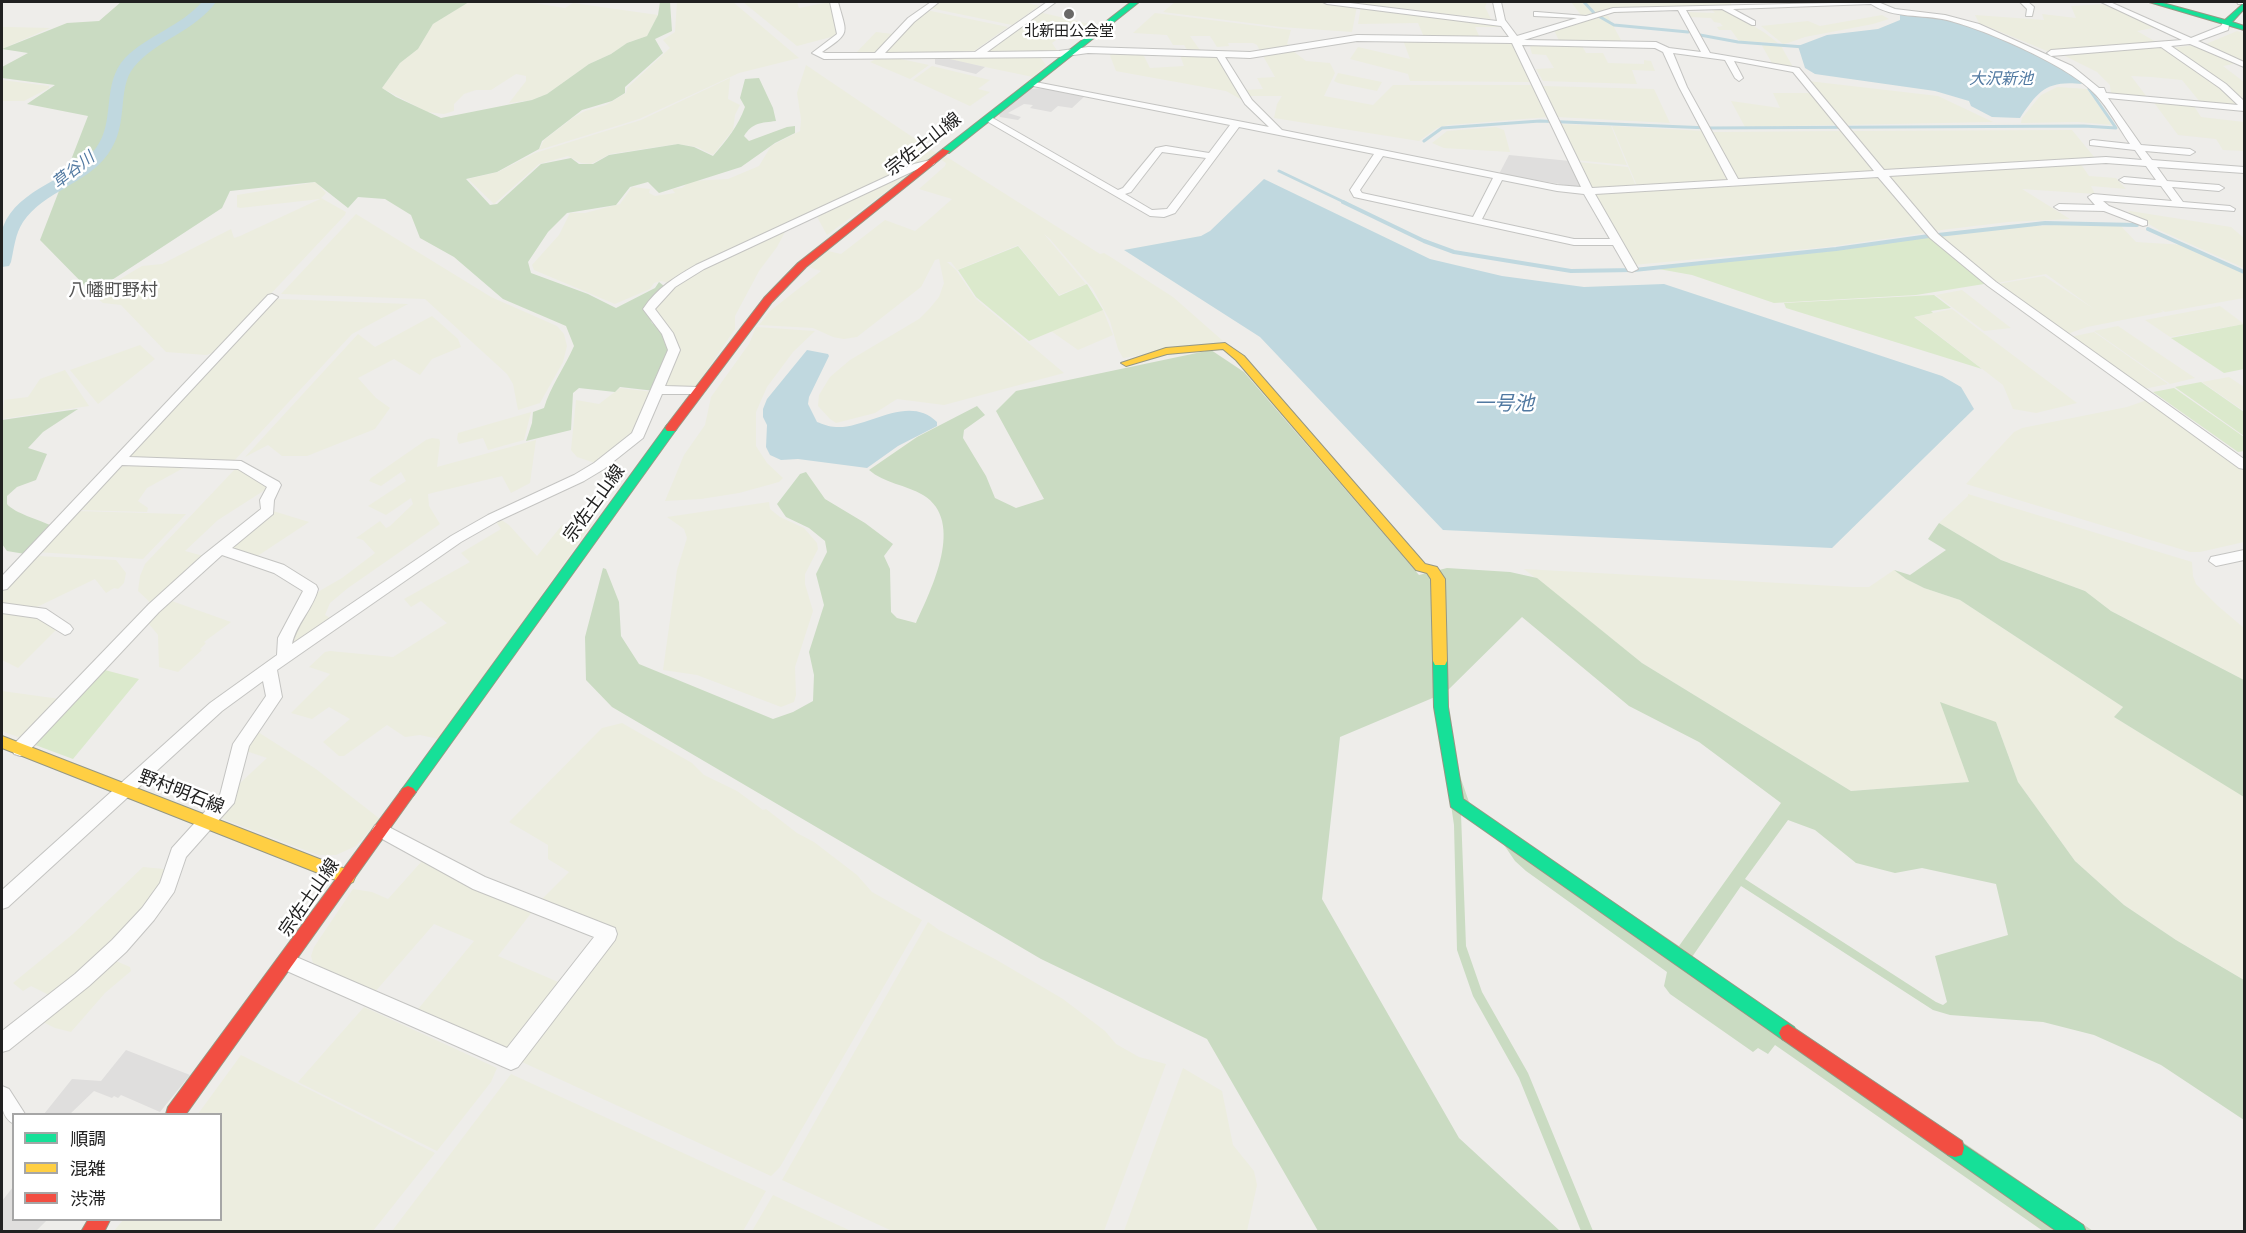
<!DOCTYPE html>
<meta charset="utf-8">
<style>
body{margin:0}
#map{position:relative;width:2246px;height:1233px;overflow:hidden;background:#eeedea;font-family:Poppins,"Noto Sans JP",sans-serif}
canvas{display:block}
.frame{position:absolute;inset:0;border:3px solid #212121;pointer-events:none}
.legend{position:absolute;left:12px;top:1113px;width:210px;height:108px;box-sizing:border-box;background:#fff;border:2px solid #a6a6a6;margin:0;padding:8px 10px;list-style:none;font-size:18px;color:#212121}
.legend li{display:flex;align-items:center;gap:12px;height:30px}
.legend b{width:30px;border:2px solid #a6a6a6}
</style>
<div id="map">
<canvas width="2246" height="1233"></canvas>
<div class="frame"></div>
<ul class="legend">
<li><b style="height:8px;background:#16e098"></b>順調</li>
<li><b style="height:8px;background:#ffcf43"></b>混雑</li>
<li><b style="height:8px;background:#f24e42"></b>渋滞</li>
</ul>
</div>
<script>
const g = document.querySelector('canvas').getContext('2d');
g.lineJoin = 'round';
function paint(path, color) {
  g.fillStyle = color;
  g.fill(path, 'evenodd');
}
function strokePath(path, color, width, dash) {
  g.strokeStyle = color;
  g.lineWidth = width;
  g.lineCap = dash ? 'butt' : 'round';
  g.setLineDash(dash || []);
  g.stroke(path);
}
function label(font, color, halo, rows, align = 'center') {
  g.font = font + ' Poppins,"Noto Sans JP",sans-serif';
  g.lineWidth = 5;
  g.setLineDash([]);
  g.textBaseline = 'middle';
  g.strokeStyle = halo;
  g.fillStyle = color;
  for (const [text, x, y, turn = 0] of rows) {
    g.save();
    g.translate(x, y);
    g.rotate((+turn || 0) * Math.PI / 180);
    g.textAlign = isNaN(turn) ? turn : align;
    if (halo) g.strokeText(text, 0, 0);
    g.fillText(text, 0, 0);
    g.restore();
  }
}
paint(new Path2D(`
 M469 2H527L565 8 573 3 658 15 647 36 627 43 611 54 589 64 547 94 532 100 509 103 526 81V76L516 74 491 90H476L464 94 454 104V111L444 114 427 112 382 88 400 63 418 49 433 24Z
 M677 2H733L799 58 739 73 639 119 539 150 544 140 574 117 585 111 606 105 626 93 627 88 670 48 663 40 675 32Z
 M743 2H797L799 8 830 2 838 32 835 36 797 46Z
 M937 2H1024L1039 6 1012 25 930 8Z
 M1175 2H1322L1357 6 1352 32 1281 27 1163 12Z
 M1345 2H1487L1485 7 1491 19Z
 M1571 2H1731V6L1581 15Z
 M2106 4 2158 27 2137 31 2158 43 2047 51 1979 23 1975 15 2044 20 2042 14 2076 18 2071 6Z
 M1361 6 1498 25 1499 27H1475L1480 38 1424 37 1418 23 1358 24Z
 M1724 8 1765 33 1778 43 1739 41 1731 30H1719L1717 27 1723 26 1720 23 1714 22 1711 18 1688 17 1685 12 1715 13 1711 9Z
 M926 10 1008 27 974 51 884 53 913 20Z
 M1039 12 1098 26 1085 37 1066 33 1052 43 1058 52 987 51Z
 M1155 13 1291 30 1287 44 1298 47 1261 53 1257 45 1253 43H1228L1229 46 1217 47 1210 36H1190L1202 53H1189L1184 45H1173L1167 35 1133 33Z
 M1882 15 1889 19 1873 24 1805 37 1788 43 1783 44 1761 26 1808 21 1820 26Z
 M1601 16H1608L1622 42 1560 43 1554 30Z
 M2 27H8L50 28 2 49Z
 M2237 31 2244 33V63L2206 44Z
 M876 32 893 34 876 54 854 55Z
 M1403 40 1509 42 1514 44 1531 82 1410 81 1408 74 1350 59 1358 47 1410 59Z
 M1529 43 1581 44 1586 53H1603L1608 63 1644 64V60L1651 61 1655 71 1632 70 1637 84 1543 81 1536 69 1554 68 1546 55 1532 54Z
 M1761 44 1781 46 1793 67 1773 65Z
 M2193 45 2238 63 2223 66 2244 82V100L2172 48Z
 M2154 47 2164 48 2221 86 2243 107 2200 102 2182 80 2151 77 2131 76 2147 97 2111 95 2110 85 2097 72 2063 55Z
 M1293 51 1306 61 1330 63 1335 73 1324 96 1373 105 1393 85H1535L1549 117 1448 125 1437 128 1419 141 1274 118 1277 104 1282 96H1247L1243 90 1263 89 1257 78 1275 77 1263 56Z
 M1109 53 1143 54 1150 68 1184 66 1180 55 1218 56 1246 102 1226 91 1116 71Z
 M1040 57 1046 65 1033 77 942 58Z
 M878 58H896L929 65 910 79 870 62Z
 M806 65 936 153 927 160 668 283 661 281 654 283 650 289 615 304 534 270 532 265 559 235 570 213H585L620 204 632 187 650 189 649 193 655 196 675 193 672 189 682 188 690 181 728 179 759 166 771 146 800 131 801 119 797 93Z
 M932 66 990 80 978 89 990 92 970 106 913 80Z
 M1338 73 1382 82 1377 91 1338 83 1334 81Z
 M730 78 728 99 740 105 735 115 733 130 713 155 697 147 677 144 610 154 591 164 581 163 568 156 539 164 494 204 468 179 498 172 535 153 641 120Z
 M2 80 49 86V88L24 101H2Z
 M1808 81 1938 96 1993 122 1841 125Z
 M1542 86 1654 89 1670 123 1556 117Z
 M2057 87 2087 89 2112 125 2078 122 2021 123 2022 118 2041 95Z
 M1773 93H1810L1837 125 1745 127 1731 101 1780 108Z
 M2152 100 2192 103 2201 117 2244 122V151L2223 150 2216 139 2178 135Z
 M1560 124 1611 126 1627 165 1575 160Z
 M1612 126 1704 131 1731 180 1637 186Z
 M1496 127 1504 130 1510 152 1444 148 1432 143 1447 131Z
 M2072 130 2095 158 1881 171 1851 131Z
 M1842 131 1876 171 1741 180 1737 178 1712 132Z
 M947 157 1100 254 1104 253 1109 256 1173 297 1223 341 1214 344 1123 358 1118 349 1110 321 1093 289 1050 239 1044 234 1086 284 1059 295 1018 245 957 270 951 262H947L956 270 975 298 1064 373 944 405 897 399 875 413 836 423 830 419 818 406 819 395 830 377 850 360 919 319 930 308 939 297 944 283 939 259 935 260 921 287 857 337 844 339 833 337 813 328 759 325 770 311 821 271 809 267 828 251 841 254 885 220 915 231 926 222 952 199 919 189 945 166 946 163 940 159Z
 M1577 162 1628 167 1636 186 1592 189Z
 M2080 163 2089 176 2116 178 2126 189 2091 186 2095 194 2022 189 2070 219 2008 222 1933 231 1886 175Z
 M907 176 827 235 816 215 894 178Z
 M1879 176 1926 231 1925 233 1827 247 1633 265 1594 194Z
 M316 182 326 193 321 198 346 212 345 215 216 352 206 355 166 352 121 305 103 303 93 295 142 266 162 264 231 229 234 238 240 236 320 199 240 208 237 207V195Z
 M2130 211 2231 227 2244 238V268L2159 230 2128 212Z
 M356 214 491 297 557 326 564 334 567 346 563 362 540 403 518 410 513 384 507 374 425 299 281 294Z
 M2076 224 2120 225 2136 242 2185 245 2244 273V298L2165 312 2161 310 2163 312 2087 327 2067 334 1998 284 2044 276 2094 309 2046 274 1997 283 1939 236 2014 227Z
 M786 230 777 247 759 271 735 316V329L696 386 666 387 677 348V340L656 316 654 305 674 283Z
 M1962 290 1971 297 2011 328 1984 331 1936 295Z
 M280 299 408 304 352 334 233 462 127 458 275 300Z
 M2220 306 2244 324 2170 337 2145 320Z
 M1952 309 1982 332 2077 403 2036 413 2013 409 2003 385 1915 317Z
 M1103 310 1113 335 1078 350 1051 331Z
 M432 316 458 339 461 347 432 359 420 375 394 359 358 378 376 398 390 408 375 429 307 456H282L268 445 245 457 358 334 375 347Z
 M2118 326 2195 378 2170 384 2094 331Z
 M756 327 815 331 793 352 767 387 756 412V446L767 463 783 478 779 482 739 493 701 499 665 501 684 455 705 425 711 397 749 344Z
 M2094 332 2168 384 2144 389 2070 337Z
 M140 345 155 359 98 404 70 370Z
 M65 370 89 406 2 419 4 400 28 397 40 379Z
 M2229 377 2244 387V411L2202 382Z
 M620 388 653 392 633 433 595 463 577 457 571 450 576 400 599 404Z
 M2147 400 2244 471V542L2200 552H2190L1966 484 2014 432 2022 428 2127 407Z
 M531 412 524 440 488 450 483 438 459 444 457 439 458 433Z
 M432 438 439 439 440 442 437 467 536 440 530 483 511 493 502 476 428 494 429 506 440 524 348 588 330 603 325 615 332 619 289 649V639L316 593 342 578 375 553 363 540 356 538 380 521 386 528 390 526 413 504 411 498 386 515 368 506 406 481 401 472 381 486 369 481 371 478 426 440Z
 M127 464 187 466 147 488 138 501 148 508 147 512 77 510 121 466Z
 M236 468 268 488 218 520 185 551 207 557 154 606 138 591 140 576 145 564Z
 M1968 494 2192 562 2193 576 2196 584 2218 606 2244 628V680L2111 611 2085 591 2001 560 1939 523 1968 496Z
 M769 502 770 509 780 517 804 528 817 543 818 549 805 574V584L813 611 795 667 796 695 794 702 781 707 697 675 663 670 677 570 687 538 684 529 667 517Z
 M76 511 180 514H186L143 559 37 552Z
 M273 511 309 522 256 557 229 549Z
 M500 519 509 525 537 556 562 525 592 524 439 739 420 735 405 737 387 725 344 756H339L323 742 350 719 329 707 312 719 291 713 330 674 309 667 325 652 330 651 393 657 447 623 421 601 411 607 404 599 470 562 461 553 501 529 496 522Z
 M37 556 116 560 126 573 124 583 118 589 114 588 106 593 95 579 37 607 2 606V589L30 559Z
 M1524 569 1853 587H1869L1894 570 1906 579 1924 588 1960 600 2123 707 2114 717 2244 796V980L2176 940 2124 905 2075 861 2018 782 1996 722 1970 782 1851 791 1642 663Z
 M169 600 231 622 204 642 206 643 200 649 202 650 178 672 159 667 158 635 149 624V620Z
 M2 610 30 613 57 629 18 668 2 660Z
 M2 691 60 699 23 739 2 731Z
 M622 723 692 763 704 775 737 791 763 810 766 809 797 833 814 842 857 875 872 892 922 920 780 1167 771 1176 522 1062 617 933 539 902 569 872 548 859V845L509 822 602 728Z
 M258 732 316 769 380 819 356 846 336 855H318L218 817 231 802 239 784 267 758 243 750Z
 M422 861 461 882 532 912 498 956 565 985 505 1053 414 1014 474 941 434 924 374 993 313 963 311 956 314 947 353 889 372 892 388 899Z
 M143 867 164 869 166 873 153 902 55 998 31 986 23 991 13 983 73 934Z
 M928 922 939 930 995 959 1063 999 1105 1031 1116 1044 1139 1057 1166 1064 1104 1231H892L782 1180Z
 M109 958 130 967 131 971 105 993 71 1032 55 1028 37 1019Z
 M364 1007 497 1068 491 1082 437 1151 298 1082Z
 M241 1055 435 1153 373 1231H114L123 1220H220V1114H198Z
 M1183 1068 1222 1091 1233 1145 1254 1171 1257 1185 1247 1231H1124Z
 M511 1074 766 1191 743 1231H392Z
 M773 1195 851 1231H752Z`), '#eceddf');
paint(new Path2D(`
 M1931 237 1986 282 1984 284 1916 295 1774 303 1692 275 1653 268 1830 251Z
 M1018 246 1059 296 1087 284 1103 310 1029 341 976 297 958 270Z
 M1934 295 1951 308 1931 311 1933 313 1914 317 1982 369 1786 308 1784 303Z
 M2244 324V369L2224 373 2171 338Z
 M2201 382 2244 412V436L2175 387Z
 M2174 388 2244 437V451L2238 452 2153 392Z
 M101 669 139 679 73 759 30 743Z`), '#dbe9cc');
paint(new Path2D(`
 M121 2H469L433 24 418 49 400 63 382 88 396 97 441 118 532 100 547 94 589 64 611 54 627 43 647 36 658 15 660 2H670L672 31 655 39 663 53 625 87V93L612 101 582 110 542 141 539 149 497 172 466 179 490 205 497 204 541 164 571 158 579 164H593L609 155 678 144 694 147 713 156C727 140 738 126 745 107L740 98 745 79 759 78 773 108 776 121C761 123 753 122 744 136L749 141 787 127 795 126V133L775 143 741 167 659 193 648 182 630 187 616 205 567 213 548 232 528 262 531 273 588 294 616 308 655 288 659 282 664 286 646 309 652 323 665 332 672 348 655 391 620 387 615 392 579 388 573 393 571 430 526 441 532 423 533 412 544 408C550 387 565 367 574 346L566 326 503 299 454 257 420 238 411 215 385 199 358 197 348 208 315 182 230 191 222 208 92 293 40 240 88 116 27 104 55 85 2 78V67L28 53 2 49 67 23 99 21Z
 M1211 350 1244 372 1419 575 1447 568 1510 572 1537 578 1642 663 1851 791 1969 782 1940 702 1996 722 2018 782 2075 861 2124 905 2176 940 2244 980V1120L2161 1065 2094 1035 2043 1022 1950 1015 1933 1010 1741 886 1692 957 2093 1231H2043L1775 1045 1768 1054 1758 1048 1753 1052 1670 994 1664 986 1667 972 1526 871 1515 861 1502 842 1461 814 1466 946 1482 992 1528 1073 1593 1231H1581L1519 1078 1473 996 1457 950 1454 825 1435 697 1340 737 1322 899 1459 1138 1560 1231H1318L1207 1039 1041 959 612 707 586 680 585 637 603 568 606 569 619 602 621 636 639 664 773 719 793 712 813 701 814 675 809 652 824 605 816 574 827 552 825 541 809 528 786 517 777 504 800 474 806 472 825 499 865 523 893 544 884 556 890 569 891 612 897 618 916 623C931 590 966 521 923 495 906 485 884 483 869 470L917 437 977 406 985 415 964 430 963 438 986 476 995 498 1016 508 1044 499 996 411 1016 391ZM1522 617 1629 706 1699 742 1781 803 1679 946 1470 805 1450 747 1446 692ZM1788 820 1815 830 1856 863 1895 873 1922 868 1996 884 2008 935 1935 956 1947 1002 1943 1005 1936 1002 1745 879Z
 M78 409 43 432 28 448 47 454 36 480 17 487 7 496V504C14 513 40 520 52 526L25 554 7 551 2 544V420Z
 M1939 523 2001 560 2085 591 2111 611 2244 680V797L2114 717 2123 707 1960 600 1924 588 1906 579 1894 570 1910 575 1946 550 1928 539Z`), '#cadbc2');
paint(new Path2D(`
 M935 57H941L985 67 976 74 935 64Z
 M1044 88 1085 96 1072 108 1058 106 1051 112 1030 108 1033 105 1024 104 1008 113 1021 117 1018 120 1000 117 999 114 1030 89Z
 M1509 155 1570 161 1584 188 1499 174Z
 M126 1050 190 1075 160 1112 121 1095 118 1098 114 1096 112 1098 94 1091 70 1114H44L72 1079 101 1081Z
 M13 1187 14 1220H47L36 1231H2V1201Z`), '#dfdedd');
paint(new Path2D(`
 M1900 14C1916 16 1935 16 1950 20 1973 27 2075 67 2082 84 2047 80 2038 91 2020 118L1992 117 1971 106 1969 101 1935 91 1815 74 1805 68 1798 46 1827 35 1878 29 1900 20Z
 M1264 179 1430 259 1502 276 1584 287 1664 284 1942 376 1961 387 1974 409 1832 548 1443 530 1260 337 1124 250 1201 236 1210 231Z
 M807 350 828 354 829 356 809 397 808 404 817 422C823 424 829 427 836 427 867 429 908 393 937 422V426L898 446 867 468 798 459 781 460 770 455 766 447 767 425 763 417V409L767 399Z`), '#c0d8df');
strokePath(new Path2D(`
 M1584 2 1595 14 1614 25 1688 32
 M1700 35 1738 42 1804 47
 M1424 141 1442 128 1540 121 1709 128 2084 126 2116 128 2089 89
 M1279 171 1346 203`), '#c0d8df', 3);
strokePath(new Path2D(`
 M1343 202 1424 241 1454 252 1571 271 1634 270 1836 249 1929 236
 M2148 229 2244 272
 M1938 235 2045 223 2137 225`), '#c0d8df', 4);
paint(new Path2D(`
 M202 2H216C194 32 156 40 134 67 116 89 130 124 108 154 87 184 44 191 23 222 15 234 14 249 11 262L9 266 2 267C2 255 0 238 3 227 18 187 72 180 96 148 116 121 101 84 125 58 148 35 181 26 202 2Z`), '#c0d8df');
const street = new Path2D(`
 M830 2H838C847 35 851 32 822 52L825 53H875L908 18 931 2H939L914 22 885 53 975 52 1047 2H1056L987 52 1059 51 1088 47 1250 52 1357 35 1509 37 1501 26 1327 4 1323 2H1342L1497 21 1493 2H1501L1505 20 1517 36 1577 18 1534 16V12H1537L1586 16 1613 8 1878 2 1895 9 1945 15 1979 24 2072 66 2099 88H2104L2106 93 2238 105 2220 88 2161 47 2051 56 2047 53 2051 50 2182 40 2101 2H2110L2191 38 2221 26 2224 21H2230L2228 30 2198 41 2244 62V67L2190 44 2171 46 2226 84 2244 101V111L2108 98 2141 145 2190 149 2195 152 2190 155 2145 151 2152 160 2244 167V173L2157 167 2167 181 2219 185 2224 188 2219 191 2172 187 2183 202 2230 206 2235 209 2234 211 2103 201 2109 206 2147 221V225L2143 226 2104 211 2059 210 2054 207 2059 204 2095 205 2088 197 2093 194 2172 201 2161 186 2124 183 2119 180 2124 177 2156 180 2146 166 2106 163 1889 176 1938 234 1996 282 2244 459V469L2239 468 1988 286 1930 238 1878 177 1595 194 1638 269 1632 272 1628 271 1613 245H1574L1354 197 1350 190 1374 154 1239 127 1175 213 1164 217 1150 216 983 119 991 117 1118 190 1123 188 1156 148 1166 146 1209 153 1230 125 1033 86 1029 83 1030 81 1269 127 1245 104 1217 57 1088 53 1059 57 824 59 812 53 837 34ZM1871 4C1893 19 1922 14 1947 20 1986 30 2070 66 2096 95 2109 109 2119 128 2130 144L2093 140 2090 141V145L2135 150 2142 160 2106 157 1884 170 1799 68 1710 53 1686 10 1722 9 1752 25H1755V21L1733 9ZM1678 10 1701 52 1669 48 1656 42 1524 40 1614 12ZM1357 41 1512 43 1581 187 1557 185 1282 130 1252 100 1225 57 1250 58ZM1522 45 1655 48 1663 52 1679 87 1728 180 1592 188ZM1673 53 1725 60 1735 78 1739 81 1743 78 1734 61 1793 72 1874 171 1738 179 1687 87ZM1162 152 1206 158 1167 209 1152 210 1125 194 1131 192ZM1383 156 1493 178 1473 217 1362 193 1360 190ZM1502 180 1557 191 1584 194 1610 239H1574L1482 219Z
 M2020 2H2028L2034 7 2032 16H2026L2027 9Z
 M2237 2H2244V4H2238Z
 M930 160 935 163 933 165 920 168 704 269 675 287 655 309 673 333 680 350 665 386 698 387 704 391 702 394H662L643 438 604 469 584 481 498 521 461 542 277 670 282 697 249 746 234 803 186 857 174 892 154 920 126 952 89 986 9 1050 2 1052V1031L75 974 112 940 142 908 160 883 172 848 220 795 233 744 266 696 263 681 222 711 8 907 2 909V890L210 703 277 655 278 638 303 591 274 573 222 555 159 612 26 754 20 756 14 754 12 749 14 744 149 604 202 556 261 509 260 500 267 487 238 469 122 465 7 589 2 590V576L268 295 272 294 278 297 129 457 241 461 279 482 281 485 274 500 273 514 232 548 284 565 316 585 318 589C313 609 296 624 292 644L451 536 488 515 574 475 594 463 632 433 668 350 662 334 643 309C657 288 675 277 696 265L914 164Z
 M2244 550V560L2216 566 2209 561 2211 557Z
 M2 603 46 609 70 625 73 629 70 633 65 635 37 618 2 613Z
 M381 823 485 877 615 928 617 934 615 940 518 1067 511 1070 504 1067 280 968 278 962 280 956 287 953 507 1048 594 937 473 889 375 835 372 830 375 825Z
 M2 1086 9 1089 25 1114H14V1124C0 1117 1 1100 2 1086Z`);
const fast = new Path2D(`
 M1131 2H1139L949 153H943V149Z
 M2149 2H2159L2225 20 2244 3V9L2232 22 2244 26V30Z
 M671 424 677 428 675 431 413 796 408 798 403 796 400 792 403 788 667 425Z
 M1440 656 1445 657 1447 661 1448 707 1463 799 1794 1027 1797 1033 1794 1039 1788 1042 1782 1039 1451 807 1434 707 1433 661 1435 657Z
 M1955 1139 2083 1225 2086 1232H2058L1948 1155 1946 1148 1948 1141Z`);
const slow = new Path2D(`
 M1225 343 1244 356 1425 564 1437 567 1445 579 1447 661 1445 665H1435L1433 661 1431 579 1427 573 1416 570 1236 360 1223 349 1167 354 1126 366 1121 363 1166 348Z
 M2 736 353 872 355 877 353 882 347 884 341 882 2 748Z`);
const jam = new Path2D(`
 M943 149 950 151 806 267 772 302 675 431H667L665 428 667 425 764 298 798 263Z
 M408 786 413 788 416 792 413 796 186 1114H166L168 1107 403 788Z
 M1788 1024 1962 1141 1964 1148 1962 1155 1955 1157 1948 1155 1782 1039 1779 1033 1782 1027Z
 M88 1220H110L104 1232H81Z`);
strokePath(street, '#c4c4c2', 2);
strokePath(fast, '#959783', 2);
strokePath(slow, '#959783', 2);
strokePath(jam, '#959783', 2);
paint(street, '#fcfcfc');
paint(fast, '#16e098');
paint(slow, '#ffcf43');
paint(jam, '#f24e42');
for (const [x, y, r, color] of [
 [1069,14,6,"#696867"]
]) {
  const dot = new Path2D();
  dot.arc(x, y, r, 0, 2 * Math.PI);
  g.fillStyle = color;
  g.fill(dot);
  strokePath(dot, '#fff', 2);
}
label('15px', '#212121', '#fff', [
 ["北新田公会堂",1069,32]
]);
label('italic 16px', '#5179a1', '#fff', [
 ["大沢新池",2001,80],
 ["草谷川",74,171,-38]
]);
label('18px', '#212121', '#fff', [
 ["宗佐土山線",924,145,-38],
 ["宗佐土山線",595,504,-54],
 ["野村明石線",181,793,21],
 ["宗佐土山線",310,898,-55]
]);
label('18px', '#545454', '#fff', [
 ["八幡町野村",113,291]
]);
label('italic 20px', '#5179a1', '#fff', [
 ["一号池",1504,405]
]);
</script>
